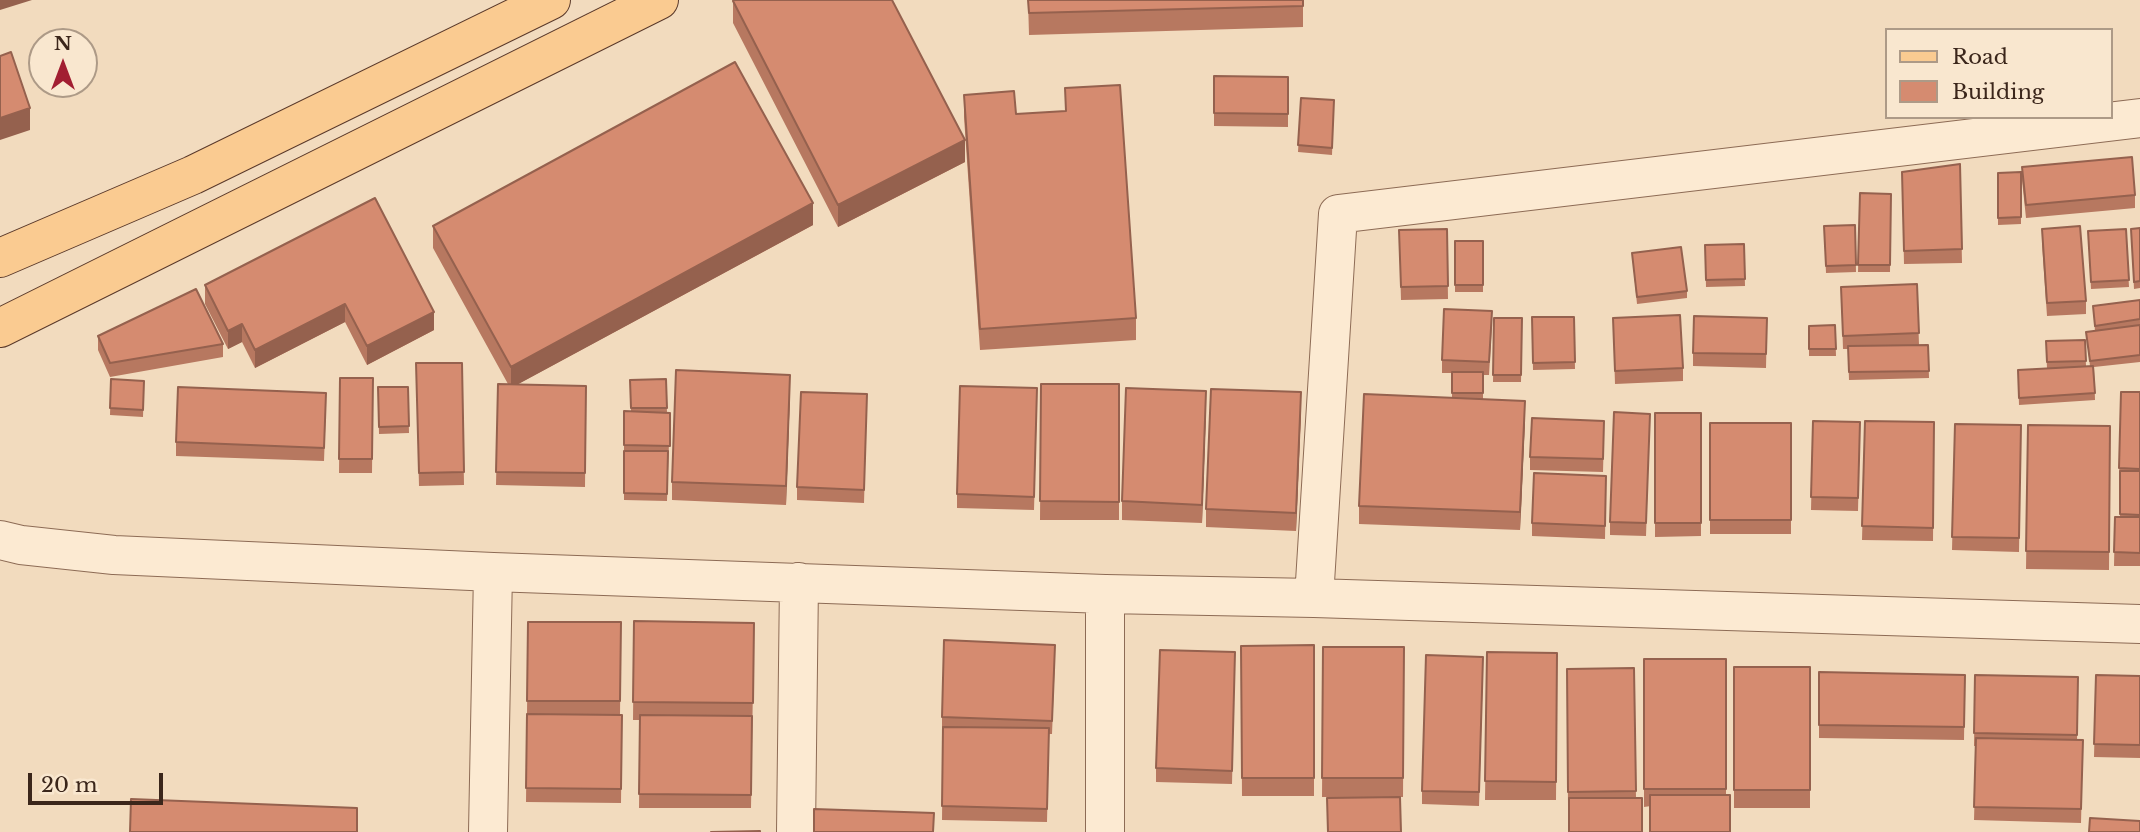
<!DOCTYPE html>
<style>
body{margin:0}
#map{position:relative;width:2140px;height:832px;overflow:hidden;background:#f2dbbe;font-family:"Libre Baskerville",serif}
canvas{display:block}
.legend{position:absolute;left:1885px;top:28px;width:228px;height:91px;box-sizing:border-box;background:#f9e7cf;border:2px solid #ad9a87;margin:0;padding:9px 12px;list-style:none;font-size:21px;color:#3b261b}
.legend li{display:flex;align-items:center;gap:14px;height:35px}
.legend b{width:35px;border:2px solid #ad9a87}
.north{position:absolute;left:28px;top:28px;width:70px;height:70px;box-sizing:border-box;background:#f9e7cf;border:2px solid #ad9a87;border-radius:50%;rotate:0deg;font-size:19px;font-weight:700;line-height:28px;text-align:center;color:#3b261b}
.north::after{content:'';display:block;margin:auto;width:24px;height:32px;background:#a21e32;clip-path:polygon(50% 0,100% 100%,50% 72%,0 100%)}
.scale{position:absolute;left:28px;top:773px;width:135px;height:32px;box-sizing:border-box;border:4px solid #3b261b;border-top:0;padding-left:9px;font-size:21px;line-height:24px;white-space:nowrap;color:#3b261b;-webkit-text-stroke:5px #f9e7cf;paint-order:stroke}
</style>
<div id="map">
<canvas width="2140" height="832"></canvas>
<ul class="legend">
<li><b style="height:9px;background:#facb91"></b>Road</li>
<li><b style="height:19px;background:#d58b70"></b>Building</li>
</ul>
<div class="north">N</div>
<div class="scale">20 m</div>
</div>
<script>
const g = document.querySelector('canvas').getContext('2d');
g.lineJoin = 'round';
function strokePath(path, color, width, dash) {
  g.strokeStyle = color;
  g.lineWidth = width;
  g.lineCap = dash ? 'butt' : 'round';
  g.setLineDash(dash || []);
  g.stroke(path);
}
function paint(path, color) {
  g.fillStyle = color;
  g.fill(path, 'evenodd');
}
const minor = new Path2D(`
 M0 540 21 545 114 555 493 572 1105 594 1314 598 2140 624
 M1105 594V832
 M1314 598 1338 214 2140 118
 M488 832 493 572
 M796 832 799 582`);
const major = new Path2D(`
 M0 258 193 175 551 0
 M0 328 659 0`);
strokePath(minor, '#8d6b55', 40);
strokePath(major, '#5a392a', 40);
strokePath(minor, '#fcead2', 38);
strokePath(major, '#facb91', 38);
paint(new Path2D(`
 M1028 0H1303V27L1029 35Z
 M733 1 965 162 838 227 733 23Z
 M1214 76 1288 77V127L1214 126Z
 M1065 88 1136 318V340L980 350 964 117V95L1016 114 1065 111Z
 M1301 98 1334 100 1332 155 1298 152Z
 M1960 164 1962 263 1904 264 1902 172Z
 M2022 167 2135 195V208L2026 218 2022 180Z
 M2021 172V224L1998 225V173Z
 M1860 193 1891 194 1890 272H1858Z
 M375 198 434 330 367 365 345 322 255 368 242 342 228 349 205 304V285Z
 M813 225 518 384 586 386 585 487 496 485 498 384H508L433 248V226Z
 M1855 225 1856 272 1826 273 1824 226Z
 M2140 228V288L2134 289 2131 229Z
 M1447 229 1448 299 1401 300 1399 230Z
 M2042 229 2086 301V314L2047 316 2042 243Z
 M2126 229 2129 287 2091 289 2088 231Z
 M1455 241H1483V292H1455Z
 M1744 244 1745 286 1706 287 1705 245Z
 M1632 253 1687 291V298L1637 304Z
 M1917 284 1919 345H1928L1929 378 1849 380 1848 349H1843L1841 287Z
 M2140 300V362L2094 367 2095 400 2019 405 2018 370 2047 369 2046 341 2085 340 2086 366H2090L2086 332 2095 331 2093 306Z
 M1532 317H1574L1575 369 1533 370Z
 M1494 318H1522L1521 382H1493Z
 M1613 318 1683 368V381L1615 384Z
 M1767 318 1766 368 1693 366V353Z
 M1492 324 1489 375H1483V399L1525 419 1520 530 1359 524V506L1452 398V373H1442V360Z
 M1835 325 1836 356H1809V326Z
 M98 336 223 344V357L110 377 98 350Z
 M416 363H462L464 485 419 486Z
 M340 378H373L372 473H339Z
 M111 379 144 381 143 417 110 415Z
 M666 379 667 413H670L667 501 624 500V445L631 411 630 380Z
 M1041 384H1119V520H1040Z
 M378 387H408L409 433 379 434Z
 M2121 392H2140V566H2114L2115 517H2120L2119 482Z
 M790 393 786 505 672 500V482Z
 M867 394 864 503 797 500V487Z
 M1037 401 1034 510 957 508V494Z
 M326 406 324 461 176 456V442Z
 M1206 409 1202 523 1122 520V501Z
 M1301 410 1296 531 1206 527V509Z
 M1655 413H1701V536L1655 537Z
 M1650 414 1646 536 1610 535V522Z
 M1813 421 1860 422 1858 511 1811 510Z
 M1865 421 1934 422 1933 541 1862 540Z
 M1710 423H1791V534H1710Z
 M1955 424 2021 425 2019 552 1952 550Z
 M2028 425 2110 426 2109 570 2026 569Z
 M1604 434 1603 472 1530 470V457Z
 M1606 476 1605 539 1532 536V523Z
 M634 621 754 623 751 808H639L640 720H633Z
 M528 622H621L620 715 527 714Z
 M1314 645V796H1242L1241 646Z
 M1323 647H1404L1403 797H1322Z
 M1235 652 1232 784 1156 782V768Z
 M1487 652 1557 653 1556 800H1485Z
 M1055 658 1052 734H1049L1047 822 942 820 943 730H942V717Z
 M1644 659H1726V795L1644 807Z
 M1734 667H1810V808H1734Z
 M1634 668 1636 798 1568 806 1567 669Z
 M1483 670 1479 806 1422 804V791Z
 M1819 672 1965 675 1964 740 1819 738Z
 M1975 675 2078 677 2077 740H2083L2081 823 1974 820 1976 746H1974Z
 M2096 675 2140 676V758L2094 757Z
 M527 714 622 715 621 803 526 802Z`), '#b77860');
paint(new Path2D(`
 M0 0H32L0 10Z
 M30 108V130L0 140V118Z
 M965 140V162L838 227V205Z
 M813 203V225L511 388V367Z
 M345 304V322L255 368V350Z
 M434 312V330L367 365V346Z
 M242 324V342L228 349V331Z
 M790 375V393L786 505V486Z
 M1206 391V409L1202 523V505Z
 M1301 392V410L1296 531V513Z
 M1525 401V419L1520 530V512Z`), '#95614e');
const building = new Path2D(`
 M735 0H892L965 140 838 205 733 1Z
 M1028 0H1303V6L1029 13Z
 M11 52 30 108 0 118V56Z
 M735 62 813 203 511 367 433 226Z
 M1214 76 1288 77V114L1214 113Z
 M1120 85 1136 318 980 329 964 95 1014 91 1016 114 1066 111 1065 88Z
 M1301 98 1334 100 1332 148 1298 145Z
 M2132 157 2135 195 2026 205 2022 167Z
 M1960 164 1962 249 1904 251 1902 172Z
 M2021 172V217L1998 218V173Z
 M1860 193 1891 194 1890 265H1858Z
 M375 198 434 312 367 346 345 304 255 350 242 324 228 331 205 285Z
 M1855 225 1856 265 1826 266 1824 226Z
 M2080 226 2086 301 2047 303 2042 229Z
 M2140 228V281L2134 282 2131 229Z
 M1447 229 1448 286 1401 287 1399 230Z
 M2126 229 2129 280 2091 282 2088 231Z
 M1455 241H1483V285H1455Z
 M1744 244 1745 279 1706 280 1705 245Z
 M1681 247 1687 291 1637 297 1632 253Z
 M1917 284 1919 333 1843 336 1841 287Z
 M196 289 223 344 110 363 98 336Z
 M2140 300V319L2095 326 2093 306Z
 M1444 309 1492 311 1489 362 1442 360Z
 M1680 315 1683 368 1615 371 1613 318Z
 M1694 316 1767 318 1766 354 1693 353Z
 M1532 317H1574L1575 362 1533 363Z
 M1494 318H1522L1521 375H1493Z
 M1835 325 1836 349H1809V326Z
 M2140 325V355L2090 361 2086 332Z
 M2085 340 2086 361 2047 362 2046 341Z
 M1928 345 1929 371 1849 372 1848 346Z
 M416 363H462L464 472 419 473Z
 M2093 366 2095 393 2019 398 2018 370Z
 M676 370 790 375 786 486 672 482Z
 M1452 372H1483V393H1452Z
 M340 378H373L372 459H339Z
 M111 379 144 381 143 410 110 408Z
 M666 379 667 408H631L630 380Z
 M498 384 586 386 585 473 496 472Z
 M1041 384H1119V502L1040 501Z
 M960 386 1037 388 1034 497 957 494Z
 M178 387 326 393 324 448 176 442Z
 M378 387H408L409 426 379 427Z
 M1126 388 1206 391 1202 505 1122 501Z
 M1211 389 1301 392 1296 513 1206 509Z
 M801 392 867 394 864 490 797 487Z
 M2121 392H2140V469L2119 468Z
 M1364 394 1525 401 1520 512 1359 506Z
 M624 411 670 413V446L624 445Z
 M1614 412 1650 414 1646 523 1610 522Z
 M1655 413H1701V523H1655Z
 M1532 418 1604 421 1603 459 1530 457Z
 M1813 421 1860 422 1858 498 1811 497Z
 M1865 421 1934 422 1933 528 1862 526Z
 M1710 423H1791V520H1710Z
 M1955 424 2021 425 2019 538 1952 537Z
 M2028 425 2110 426 2109 552 2026 551Z
 M624 451H668L667 494 624 493Z
 M2120 471H2140V515L2120 514Z
 M1534 473 1606 476 1605 526 1532 523Z
 M2115 517H2140V553L2114 552Z
 M634 621 754 623 753 703 633 702Z
 M528 622H621L620 701H527Z
 M944 640 1055 645 1052 721 942 717Z
 M1314 645V778H1242L1241 646Z
 M1323 647H1404L1403 778H1322Z
 M1160 650 1235 652 1232 771 1156 768Z
 M1487 652 1557 653 1556 782 1485 781Z
 M1426 655 1483 657 1479 792 1422 791Z
 M1644 659H1726V789H1644Z
 M1734 667H1810V790H1734Z
 M1634 668 1636 791 1568 792 1567 669Z
 M1819 672 1965 675 1964 727 1819 725Z
 M1975 675 2078 677 2077 735 1974 733Z
 M2096 675 2140 676V745L2094 744Z
 M527 714 622 715 621 789 526 788Z
 M640 715 752 716 751 795 639 794Z
 M943 727 1049 728 1047 809 942 806Z
 M1976 738 2083 740 2081 809 1974 807Z
 M1650 795H1730V832H1650Z
 M1400 797 1401 832H1328L1327 798Z
 M1569 798H1642V832H1569Z
 M131 799 357 808V832H130Z
 M814 809 934 813 933 832H814Z
 M2090 818 2140 821V832H2089Z
 M760 831V832H711Z`);
paint(building, '#d58b70');
strokePath(building, '#95614e', 2);
</script>
